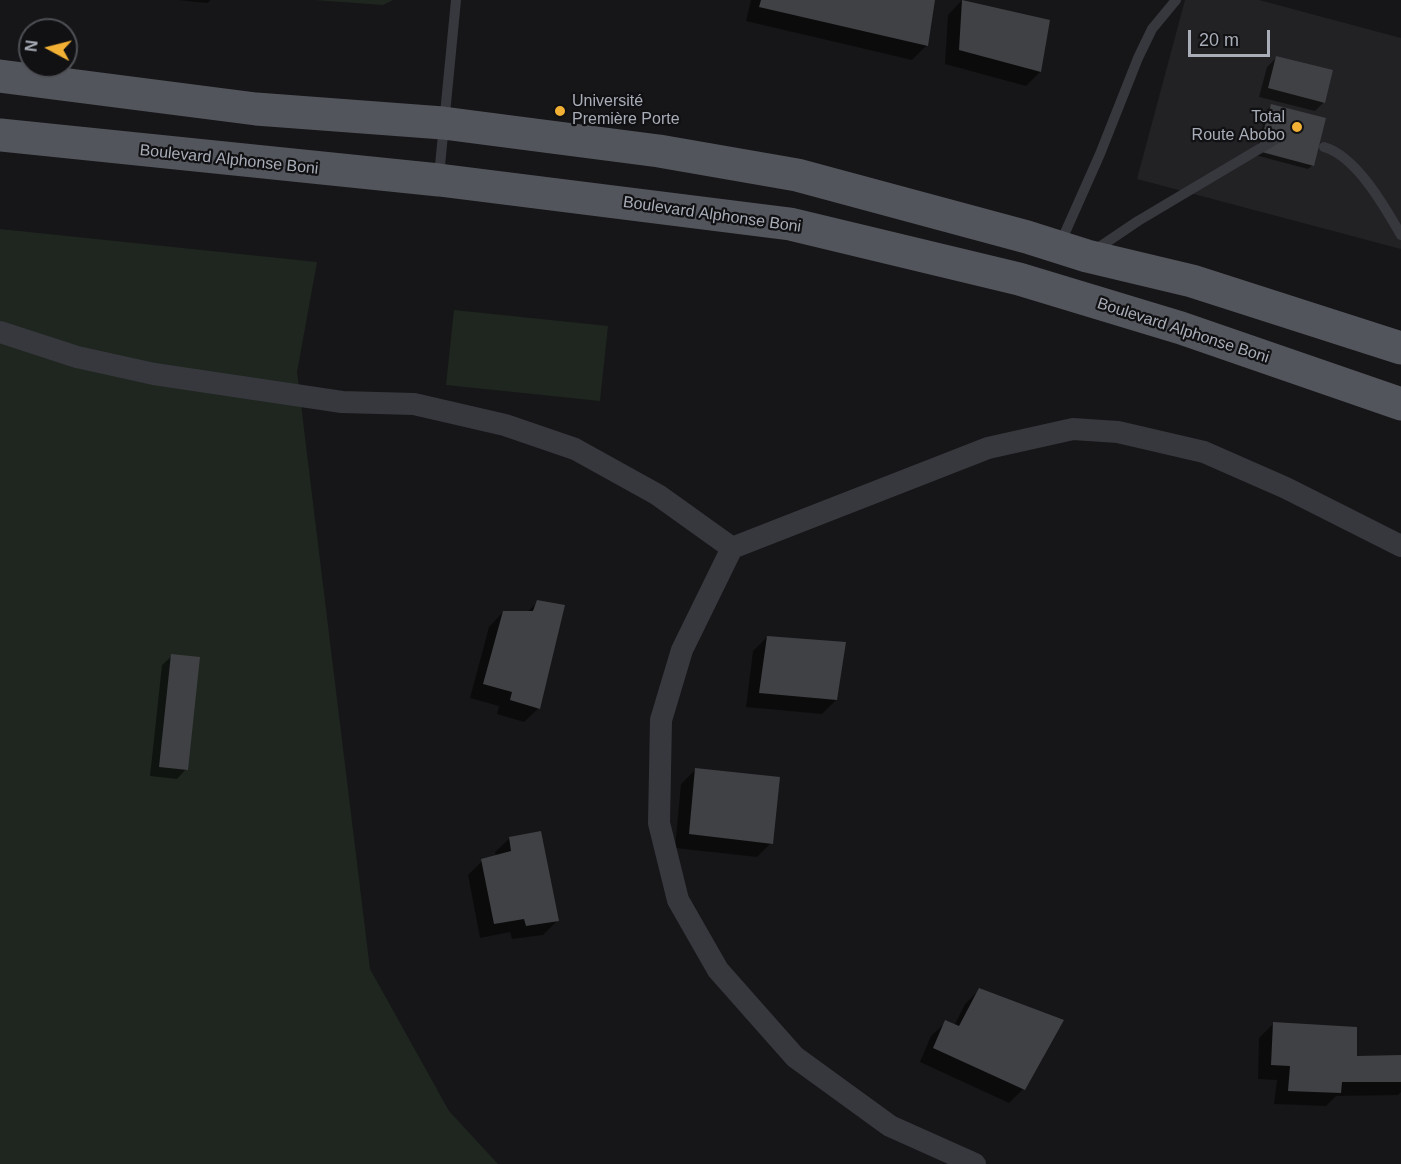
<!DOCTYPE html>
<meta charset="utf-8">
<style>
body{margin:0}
#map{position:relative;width:1401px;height:1164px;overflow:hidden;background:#161618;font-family:Helvetica,sans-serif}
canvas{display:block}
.north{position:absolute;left:18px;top:18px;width:60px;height:60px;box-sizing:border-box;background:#111113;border:2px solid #4d4f55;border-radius:50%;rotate:277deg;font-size:16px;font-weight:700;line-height:24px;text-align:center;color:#a8adb8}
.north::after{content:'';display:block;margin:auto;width:21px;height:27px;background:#f2b134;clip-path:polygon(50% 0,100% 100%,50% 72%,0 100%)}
.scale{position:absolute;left:1188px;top:30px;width:82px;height:27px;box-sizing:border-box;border:3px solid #a8adb8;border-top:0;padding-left:8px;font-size:18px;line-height:21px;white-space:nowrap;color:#a8adb8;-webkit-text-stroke:4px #111113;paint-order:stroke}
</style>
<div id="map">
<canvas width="1401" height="1164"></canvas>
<div class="north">N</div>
<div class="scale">20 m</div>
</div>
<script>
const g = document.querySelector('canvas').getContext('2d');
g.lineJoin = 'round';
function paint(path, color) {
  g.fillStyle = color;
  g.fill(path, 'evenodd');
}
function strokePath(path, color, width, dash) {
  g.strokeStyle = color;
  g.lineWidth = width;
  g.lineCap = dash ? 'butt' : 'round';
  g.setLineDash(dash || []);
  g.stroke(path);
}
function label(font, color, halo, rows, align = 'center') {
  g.font = font + ' Helvetica,sans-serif';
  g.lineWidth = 4.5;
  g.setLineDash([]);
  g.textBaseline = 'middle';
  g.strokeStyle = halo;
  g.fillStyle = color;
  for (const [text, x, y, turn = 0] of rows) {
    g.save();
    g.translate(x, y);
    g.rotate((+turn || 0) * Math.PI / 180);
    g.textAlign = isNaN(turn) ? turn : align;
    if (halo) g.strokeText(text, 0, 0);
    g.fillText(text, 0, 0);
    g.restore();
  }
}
paint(new Path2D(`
 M1185 0H1259L1401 38V249L1137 179Z`), '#222225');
paint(new Path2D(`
 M314 0H393L383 5Z
 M0 229 317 262 297 372 370 969 449 1111 498 1164H0Z
 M454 310 608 326 600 401 446 385Z`), '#1e261f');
paint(new Path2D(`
 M178 0H211L207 3Z
 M751 0H934L926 46 912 60 746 21Z
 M962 0 1040 72 1026 86 945 64 948 15Z
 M1276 58 1324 102 1315 111 1259 97 1267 67Z
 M1271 106 1313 165 1308 169 1255 155 1267 110Z
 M538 602 539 708 524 722 497 714 499 706 470 698 489 627 503 612H527Z
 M767 637 836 700 822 714 746 707 753 651Z
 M172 656 186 769 177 779 150 776 162 665Z
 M695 770 771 843 757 857 675 848 681 784Z
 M510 838 557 921 543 935 512 939 510 932 480 938 468 875 482 861 496 857 495 852Z
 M979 990 1023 1089 1009 1103 920 1062 931 1036 946 1022 954 1026 965 1004Z
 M1274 1023 1356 1057H1401V1092L1398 1095 1336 1096 1326 1106 1274 1104 1277 1080 1258 1079 1259 1038Z`), '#0007');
paint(new Path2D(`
 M761 0H935L928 46 759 7Z
 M962 0 1050 20 1041 72 959 50Z
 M1276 56 1333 70 1325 103 1268 88Z
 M1271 104 1326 118 1314 166 1258 151Z
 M537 600 565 605 540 709 510 700 512 692 483 684 503 611H533Z
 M767 636 846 642 837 700 759 693Z
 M171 654 200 657 188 770 159 767Z
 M695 768 780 777 773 844 689 834Z
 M541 831 559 921 526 926 524 919 494 924 481 859 511 851 509 837Z
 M979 988 1064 1020 1025 1090 933 1048 945 1020 959 1026Z
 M1273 1022 1357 1027V1056L1401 1055V1082H1342L1341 1093 1288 1091 1290 1066 1271 1065Z`), '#404145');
strokePath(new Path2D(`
 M1324 147C1356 156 1385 207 1401 235
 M439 176 456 0
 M1060 244 1100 154 1138 58 1152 29 1176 0
 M1095 250 1138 221 1281 136`), '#37383d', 10);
strokePath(new Path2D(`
 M0 332 77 357 154 374 342 402 414 404 505 425 575 449 658 495 732 548
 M975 1164 890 1126 795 1057 718 970 678 900 659 823 661 720 682 650 732 548 988 448 1073 429 1118 432 1204 452 1286 488 1401 546`), '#37383d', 22);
strokePath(new Path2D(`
 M0 76 256 109 443 123 659 151 797 175 1027 237 1087 256 1192 281 1401 348
 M0 135 439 180 790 224 1019 279 1181 328 1401 404`), '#53555c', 33);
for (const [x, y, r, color] of [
 [560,111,6,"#f2b134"],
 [1297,127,6,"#f2b134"]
]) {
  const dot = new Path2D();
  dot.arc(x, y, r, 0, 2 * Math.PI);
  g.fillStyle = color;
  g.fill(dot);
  strokePath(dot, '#111113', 2);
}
label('16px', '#a8adb8', '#111113', [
 ["Université",572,102],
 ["Première Porte",572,120],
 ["Total",1285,118,"right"],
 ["Route Abobo",1285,136,"right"]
], 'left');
label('16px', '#a8adb8', '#111113', [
 ["Boulevard Alphonse Boni",229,160,6],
 ["Boulevard Alphonse Boni",712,215,8],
 ["Boulevard Alphonse Boni",1183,331,18]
]);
</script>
